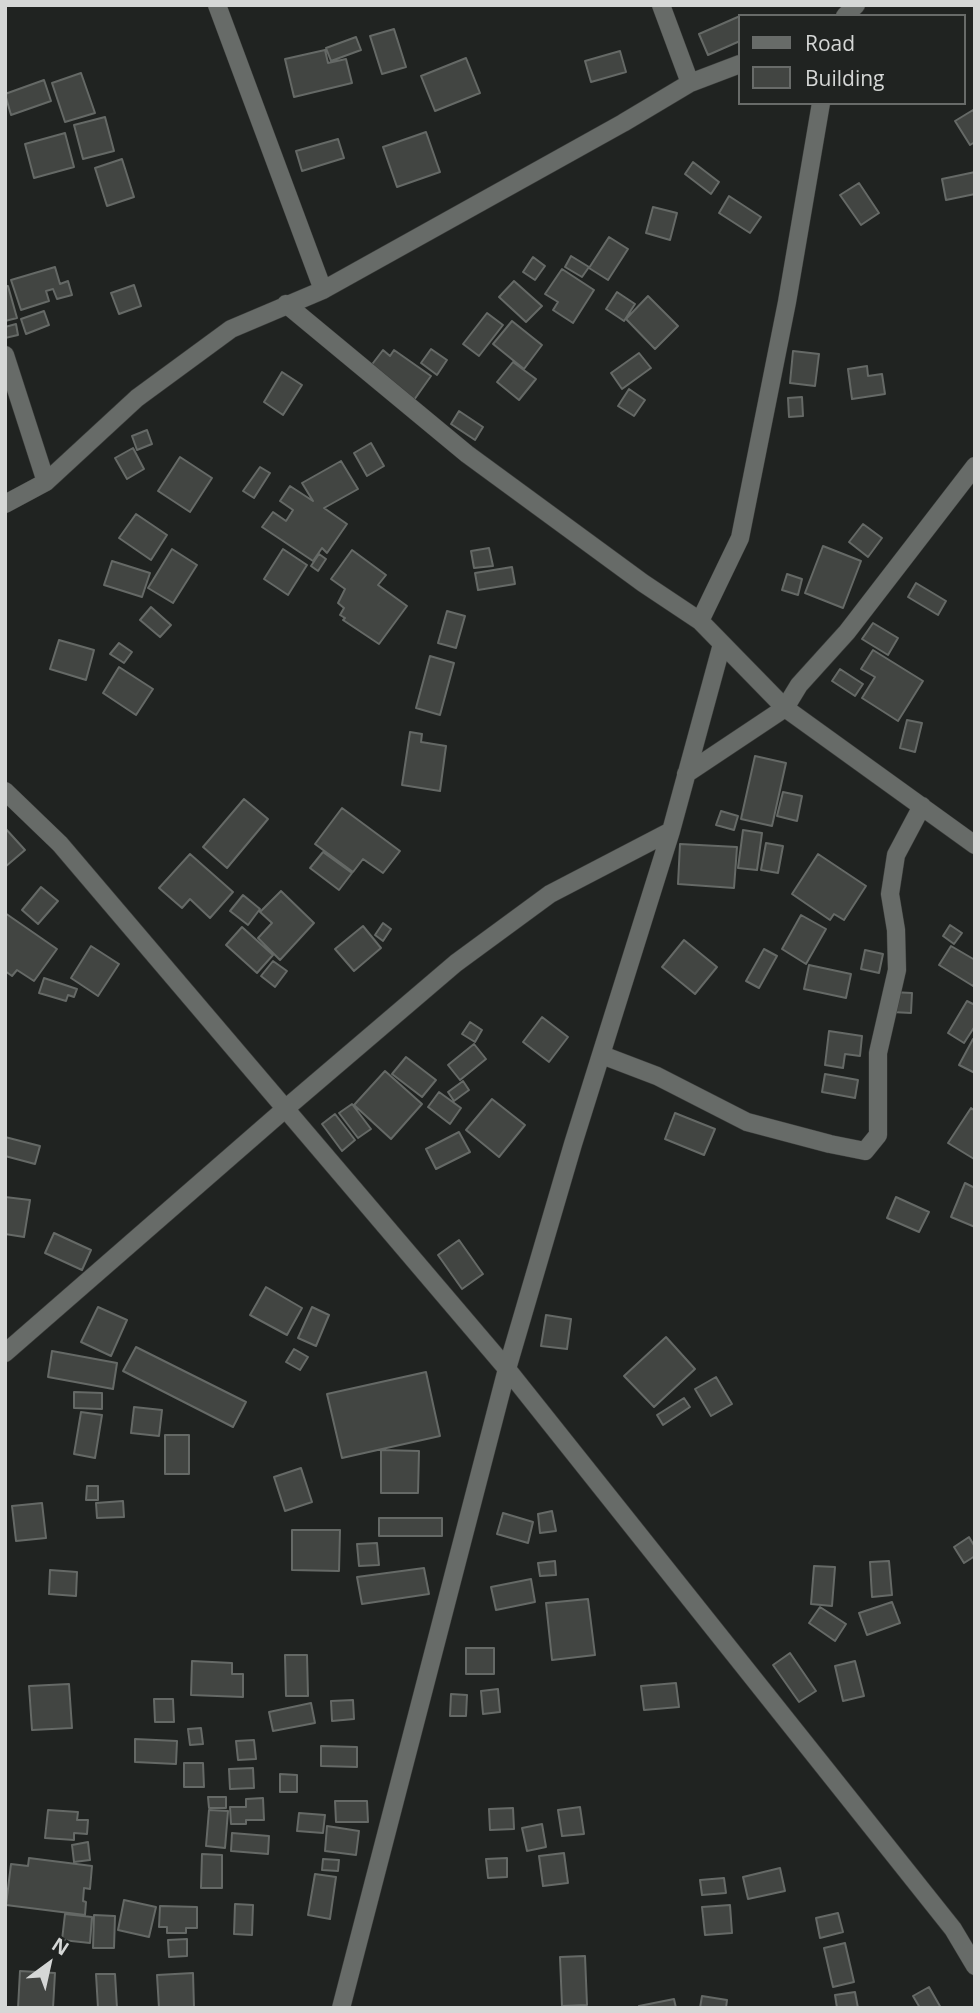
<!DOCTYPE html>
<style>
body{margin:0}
#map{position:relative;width:980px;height:2013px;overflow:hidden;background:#202321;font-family:"Open Sans",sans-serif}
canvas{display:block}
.frame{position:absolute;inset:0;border:7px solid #d5d7d6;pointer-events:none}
.legend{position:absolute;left:738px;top:14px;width:228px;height:91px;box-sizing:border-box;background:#202321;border:2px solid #686b69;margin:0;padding:9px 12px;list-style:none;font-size:21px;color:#d5d7d6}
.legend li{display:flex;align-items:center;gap:14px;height:35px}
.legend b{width:35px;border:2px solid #686b69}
.north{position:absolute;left:14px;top:1929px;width:70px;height:70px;-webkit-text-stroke:5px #202321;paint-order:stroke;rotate:33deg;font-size:19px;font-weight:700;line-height:28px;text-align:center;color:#d5d7d6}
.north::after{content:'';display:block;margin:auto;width:24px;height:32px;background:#d5d7d6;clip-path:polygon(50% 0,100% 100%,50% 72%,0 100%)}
</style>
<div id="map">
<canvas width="980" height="2013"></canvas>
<div class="frame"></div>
<ul class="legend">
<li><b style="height:9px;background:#676b68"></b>Road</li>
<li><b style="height:19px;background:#424542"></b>Building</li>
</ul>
<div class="north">N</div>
</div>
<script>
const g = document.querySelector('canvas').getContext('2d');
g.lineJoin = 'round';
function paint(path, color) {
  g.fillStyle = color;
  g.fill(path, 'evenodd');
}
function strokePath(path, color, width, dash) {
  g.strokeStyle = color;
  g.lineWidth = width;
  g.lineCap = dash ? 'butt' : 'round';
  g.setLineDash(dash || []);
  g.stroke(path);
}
const building = new Path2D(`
 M740 16V41L708 55 699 34Z
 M394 29 406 67 382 74 370 36Z
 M356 37 361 50 331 61 326 48Z
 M325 50 328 63 346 59 352 83 294 97 285 59Z
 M620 51 626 72 591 82 585 61Z
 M466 58 480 93 435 111 421 76Z
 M81 73 95 113 65 122 52 83Z
 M44 80 51 101 11 115 5 94Z
 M973 110 975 113V142L970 145 955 121Z
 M105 117 114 151 83 159 74 125Z
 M426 132 440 172 397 187 383 147Z
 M65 133 74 167 34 178 25 144Z
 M338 139 344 158 302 171 296 151Z
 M122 159 134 197 107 206 95 168Z
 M693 162 719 182 711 194 685 174Z
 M975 172V194L946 200 942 179Z
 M859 183 879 213 861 225 840 195Z
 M729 196 761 217 750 233 719 213Z
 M653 207 677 213 670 240 646 233Z
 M609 237 628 249 608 280 589 268Z
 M571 256 589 267 582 277 565 267Z
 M533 257 545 266 535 280 523 272Z
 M55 267 60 284 68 281 72 295 57 299 53 289 46 291 49 301 21 310 11 280Z
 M562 269 594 290 573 323 553 310 558 302 545 294Z
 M514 281 542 306 526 322 499 297Z
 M134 285 141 306 119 314 111 293Z
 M5 286H8L17 318 5 321Z
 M617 292 635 304 624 321 606 309Z
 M648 296 678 326 655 349 626 319Z
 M44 311 49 325 26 334 21 319Z
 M487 313 503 325 479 356 463 344Z
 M512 321 542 345 524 369 493 344Z
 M16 324 18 335 5 338V327Z
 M431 349 447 360 437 375 421 363Z
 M383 350 390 356 394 350 431 376 414 400 370 367Z
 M793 351 819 354 815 386 790 383Z
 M639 353 651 368 622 389 611 373Z
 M513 362 536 379 519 400 497 382Z
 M867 366 868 376 882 374 885 394 852 399 848 369Z
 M282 372 302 385 283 415 264 402Z
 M629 389 645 400 634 416 618 406Z
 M802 397 803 416 789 417 788 398Z
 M459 411 483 427 475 440 451 424Z
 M147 430 152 444 137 450 132 436Z
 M371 443 384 466 367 476 354 453Z
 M133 448 144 469 127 479 115 458Z
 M180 457 212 478 190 512 158 491Z
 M341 461 358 489 324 508 347 524 327 553 322 548 313 561 262 527 273 512 286 521 293 510 280 501 290 486 313 501 302 483Z
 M260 467 270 473 254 498 243 491Z
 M136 514 167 535 151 560 119 538Z
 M863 524 882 538 868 557 849 542Z
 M823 546 861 561 843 608 805 593Z
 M489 548 493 566 474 568 471 551Z
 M172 549 197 565 173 603 148 588Z
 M283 549 307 565 288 595 264 579Z
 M352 550 386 575 378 585 407 606 379 644 343 620 345 618 340 615 344 608 338 603 345 589 331 579Z
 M319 554 326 559 318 571 311 566Z
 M112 561 150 573 142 597 104 585Z
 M512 567 515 584 478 590 475 573Z
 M787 574 802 579 798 595 782 590Z
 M916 583 946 601 938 615 908 597Z
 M151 607 171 625 160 637 140 620Z
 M447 611 465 616 456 648 438 643Z
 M873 623 898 638 888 655 862 639Z
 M59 640 94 650 86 680 50 669Z
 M119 643 132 652 124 663 110 654Z
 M873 650 923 681 898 721 862 698 875 677 861 669Z
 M430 656 454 663 440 715 416 708Z
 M119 667 153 689 136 715 103 693Z
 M840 669 863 684 855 696 832 681Z
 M907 720 922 723 915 752 900 748Z
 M410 732 422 734 421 742 446 746 440 791 402 785Z
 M755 756 786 763 772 826 741 819Z
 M783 792 802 796 797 821 777 816Z
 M244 799 268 819 227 868 203 847Z
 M342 808 400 851 383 873 363 859 353 872 315 844Z
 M721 811 738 816 734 830 716 825Z
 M5 828 25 850 5 867Z
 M743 830 762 833 757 870 738 868Z
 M766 843 783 846 778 873 761 870Z
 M680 844 737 847 734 888 678 884Z
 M323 852 352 873 339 890 310 868Z
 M190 854 233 892 210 918 190 899 182 908 159 888Z
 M818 854 866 886 844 920 834 914 830 920 792 894Z
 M41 887 58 901 38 924 22 910Z
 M281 891 314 923 280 960 258 938 272 923 260 912Z
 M243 895 260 909 248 925 230 911Z
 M5 913 57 949 34 981 17 970 12 976 5 971Z
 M801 915 826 929 806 964 782 949Z
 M383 923 391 929 383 941 375 935Z
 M950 925 962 933 954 944 943 936Z
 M363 926 381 948 354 971 335 949Z
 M242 927 273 955 257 973 226 945Z
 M684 940 717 967 695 994 662 967Z
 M91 946 119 964 98 996 71 978Z
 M951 946 975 960V982L973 986 939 965Z
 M764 949 777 956 759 988 746 981Z
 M865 950 883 954 879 973 861 969Z
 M273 961 287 971 275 987 261 976Z
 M809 965 851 974 846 998 804 989Z
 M44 978 77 989 74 997 68 995 66 1001 39 993Z
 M892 992 912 993 911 1013 892 1012Z
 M967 1001 975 1005V1026L964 1043 948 1033Z
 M542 1017 568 1037 549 1062 523 1042Z
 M470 1022 482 1030 475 1042 462 1034Z
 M829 1031 862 1036 860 1056 845 1054 843 1068 825 1065Z
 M973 1039 975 1040V1073L959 1065Z
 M474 1044 486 1059 460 1080 448 1065Z
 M406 1057 436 1080 422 1097 392 1074Z
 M385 1071 422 1104 391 1139 354 1105Z
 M825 1074 858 1080 855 1098 822 1092Z
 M463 1081 469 1090 454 1101 448 1092Z
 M439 1092 461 1108 450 1124 428 1107Z
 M492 1099 525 1125 499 1157 466 1130Z
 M352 1104 371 1129 358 1138 339 1113Z
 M971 1108 975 1111 974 1159 948 1143Z
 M675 1113 715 1129 704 1155 665 1139Z
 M335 1114 355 1140 342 1151 322 1124Z
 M459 1132 470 1152 436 1169 426 1149Z
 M5 1137 40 1146 35 1164 5 1156Z
 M965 1183 975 1188V1227L951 1217Z
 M5 1197 30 1200 24 1237 5 1234Z
 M896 1197 929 1212 919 1232 887 1218Z
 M54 1233 91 1250 82 1270 45 1253Z
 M459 1240 483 1274 462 1289 438 1255Z
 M266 1287 302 1308 287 1335 250 1315Z
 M98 1307 127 1320 111 1356 81 1342Z
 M312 1307 329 1315 316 1346 298 1338Z
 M546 1315 571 1319 567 1349 541 1346Z
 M666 1337 695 1369 654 1407 624 1376Z
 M136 1347 246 1402 233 1427 123 1371Z
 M294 1349 308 1357 300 1370 286 1362Z
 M52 1351 117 1363 113 1389 48 1377Z
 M426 1372 440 1436 342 1458 327 1394Z
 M716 1377 732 1404 711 1416 695 1389Z
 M74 1392 102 1393V1409L74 1408Z
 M684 1398 690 1407 663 1425 657 1415Z
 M134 1407 162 1410 159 1436 131 1433Z
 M81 1412 102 1415 95 1458 74 1454Z
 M165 1435H189V1474H165Z
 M381 1450 419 1451 418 1493H381Z
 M301 1468 312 1502 285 1511 274 1477Z
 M87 1486H98V1500H86Z
 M123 1501 124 1517 97 1518 96 1503Z
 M42 1503 46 1538 16 1541 12 1506Z
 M552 1511 556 1531 540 1533 538 1514Z
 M503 1513 533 1522 528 1543 497 1534Z
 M379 1518H442V1536H379Z
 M292 1530H340L339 1571 292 1570Z
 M969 1537 975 1547V1556L964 1563 954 1547Z
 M377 1543 379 1565 359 1566 357 1544Z
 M555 1561 556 1575 540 1576 538 1563Z
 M889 1561 892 1595 872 1597 870 1562Z
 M814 1566 835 1567 832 1606 811 1604Z
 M424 1568 429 1594 362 1604 357 1577Z
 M50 1570 77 1572 76 1596 49 1594Z
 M531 1579 535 1602 496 1610 491 1587Z
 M588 1599 595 1655 552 1660 546 1603Z
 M892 1602 900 1623 867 1635 859 1613Z
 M820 1607 846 1624 835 1641 809 1623Z
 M466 1648H494V1674H466Z
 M790 1653 816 1691 799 1702 773 1665Z
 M285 1655H307L308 1696H286Z
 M192 1661 232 1663V1674H243V1697L191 1695Z
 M855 1661 864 1696 843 1701 835 1666Z
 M676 1683 679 1707 644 1710 641 1686Z
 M69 1684 72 1728 32 1730 29 1686Z
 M498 1689 500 1712 483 1714 481 1691Z
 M451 1694 467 1695 466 1716H450Z
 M154 1699H173L174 1722H155Z
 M353 1700 354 1719 332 1721 331 1701Z
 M311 1703 315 1723 273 1731 269 1712Z
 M201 1728 203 1744 190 1745 188 1729Z
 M135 1739 177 1741 176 1764 135 1762Z
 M254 1740 256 1759 238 1760 236 1741Z
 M321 1746 357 1747V1767L321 1766Z
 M184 1763H203L204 1787H184Z
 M253 1768 254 1788 230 1789 229 1769Z
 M280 1774 297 1775V1792H280Z
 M208 1797H226V1808H209Z
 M263 1798 264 1820H246V1824H231L230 1807H246V1799Z
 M335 1801H367L368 1822H336Z
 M580 1807 584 1834 562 1836 558 1810Z
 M513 1808 514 1829 490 1830 489 1809Z
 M48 1810 78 1812 77 1820H88L87 1834 74 1833V1840L45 1838Z
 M209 1810 228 1811 225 1848 206 1846Z
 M299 1813 325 1815 323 1833 297 1831Z
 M542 1824 546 1847 527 1851 522 1828Z
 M327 1826 359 1831 356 1855 325 1851Z
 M232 1833 269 1836 268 1854 231 1851Z
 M88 1842 90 1860 74 1862 72 1845Z
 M564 1853 568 1883 543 1886 539 1856Z
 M202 1854 222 1855V1888H201Z
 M29 1858 92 1866 90 1889 84 1888 83 1901 86 1902 85 1915 6 1905 11 1864 28 1866Z
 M507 1858V1877L488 1878 486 1859Z
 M323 1859 339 1860 338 1871 322 1870Z
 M780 1868 785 1891 748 1899 743 1877Z
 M315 1874 336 1877 330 1919 308 1915Z
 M724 1878 726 1893 702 1895 700 1880Z
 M124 1900 156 1907 149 1937 118 1930Z
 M235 1904 253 1905 252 1935 234 1934Z
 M730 1905 732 1933 705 1935 702 1907Z
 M160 1906 197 1907V1928H186V1933H167V1927H159Z
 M838 1913 843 1932 820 1938 816 1918Z
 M65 1914 92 1917 90 1943 62 1940Z
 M94 1915 115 1916 114 1948H93Z
 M187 1939V1956L169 1957 168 1940Z
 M845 1943 854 1982 833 1987 824 1948Z
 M585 1956 587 2005 562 2006 560 1957Z
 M20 1971 55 1973 53 2008H18Z
 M193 1973 194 2008H159L157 1975Z
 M96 1974H115L117 2008H98Z
 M929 1987 941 2008H920L913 1996Z
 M855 1992 858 2008H837L835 1995Z
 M702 1996 727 2000 726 2008H700Z
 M674 1999 676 2008H640L639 2006Z`);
paint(building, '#424542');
strokePath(building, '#656966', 2);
const minor = new Path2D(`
 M217 5 323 290
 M661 5 690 83
 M845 16 856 5
 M286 304 467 454 643 583 700 621 785 708 975 845
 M5 355 46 482
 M5 504 46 482 137 398 231 329 323 290 623 123 690 83 740 64
 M700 621 740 538 787 302 821 103
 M686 774 785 708 799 685 847 632 975 466
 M5 791 60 844 507 1369 953 1929 975 1966
 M602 1055 657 1076 747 1122 830 1144 865 1151 878 1135V1053L897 970 896 930 890 894 896 855 922 806
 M5 1353 285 1109 456 963 550 894 671 831
 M341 2008 507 1369 573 1144 671 831 722 644`);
strokePath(minor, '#3b3d3b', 19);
strokePath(minor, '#676b68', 18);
</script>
